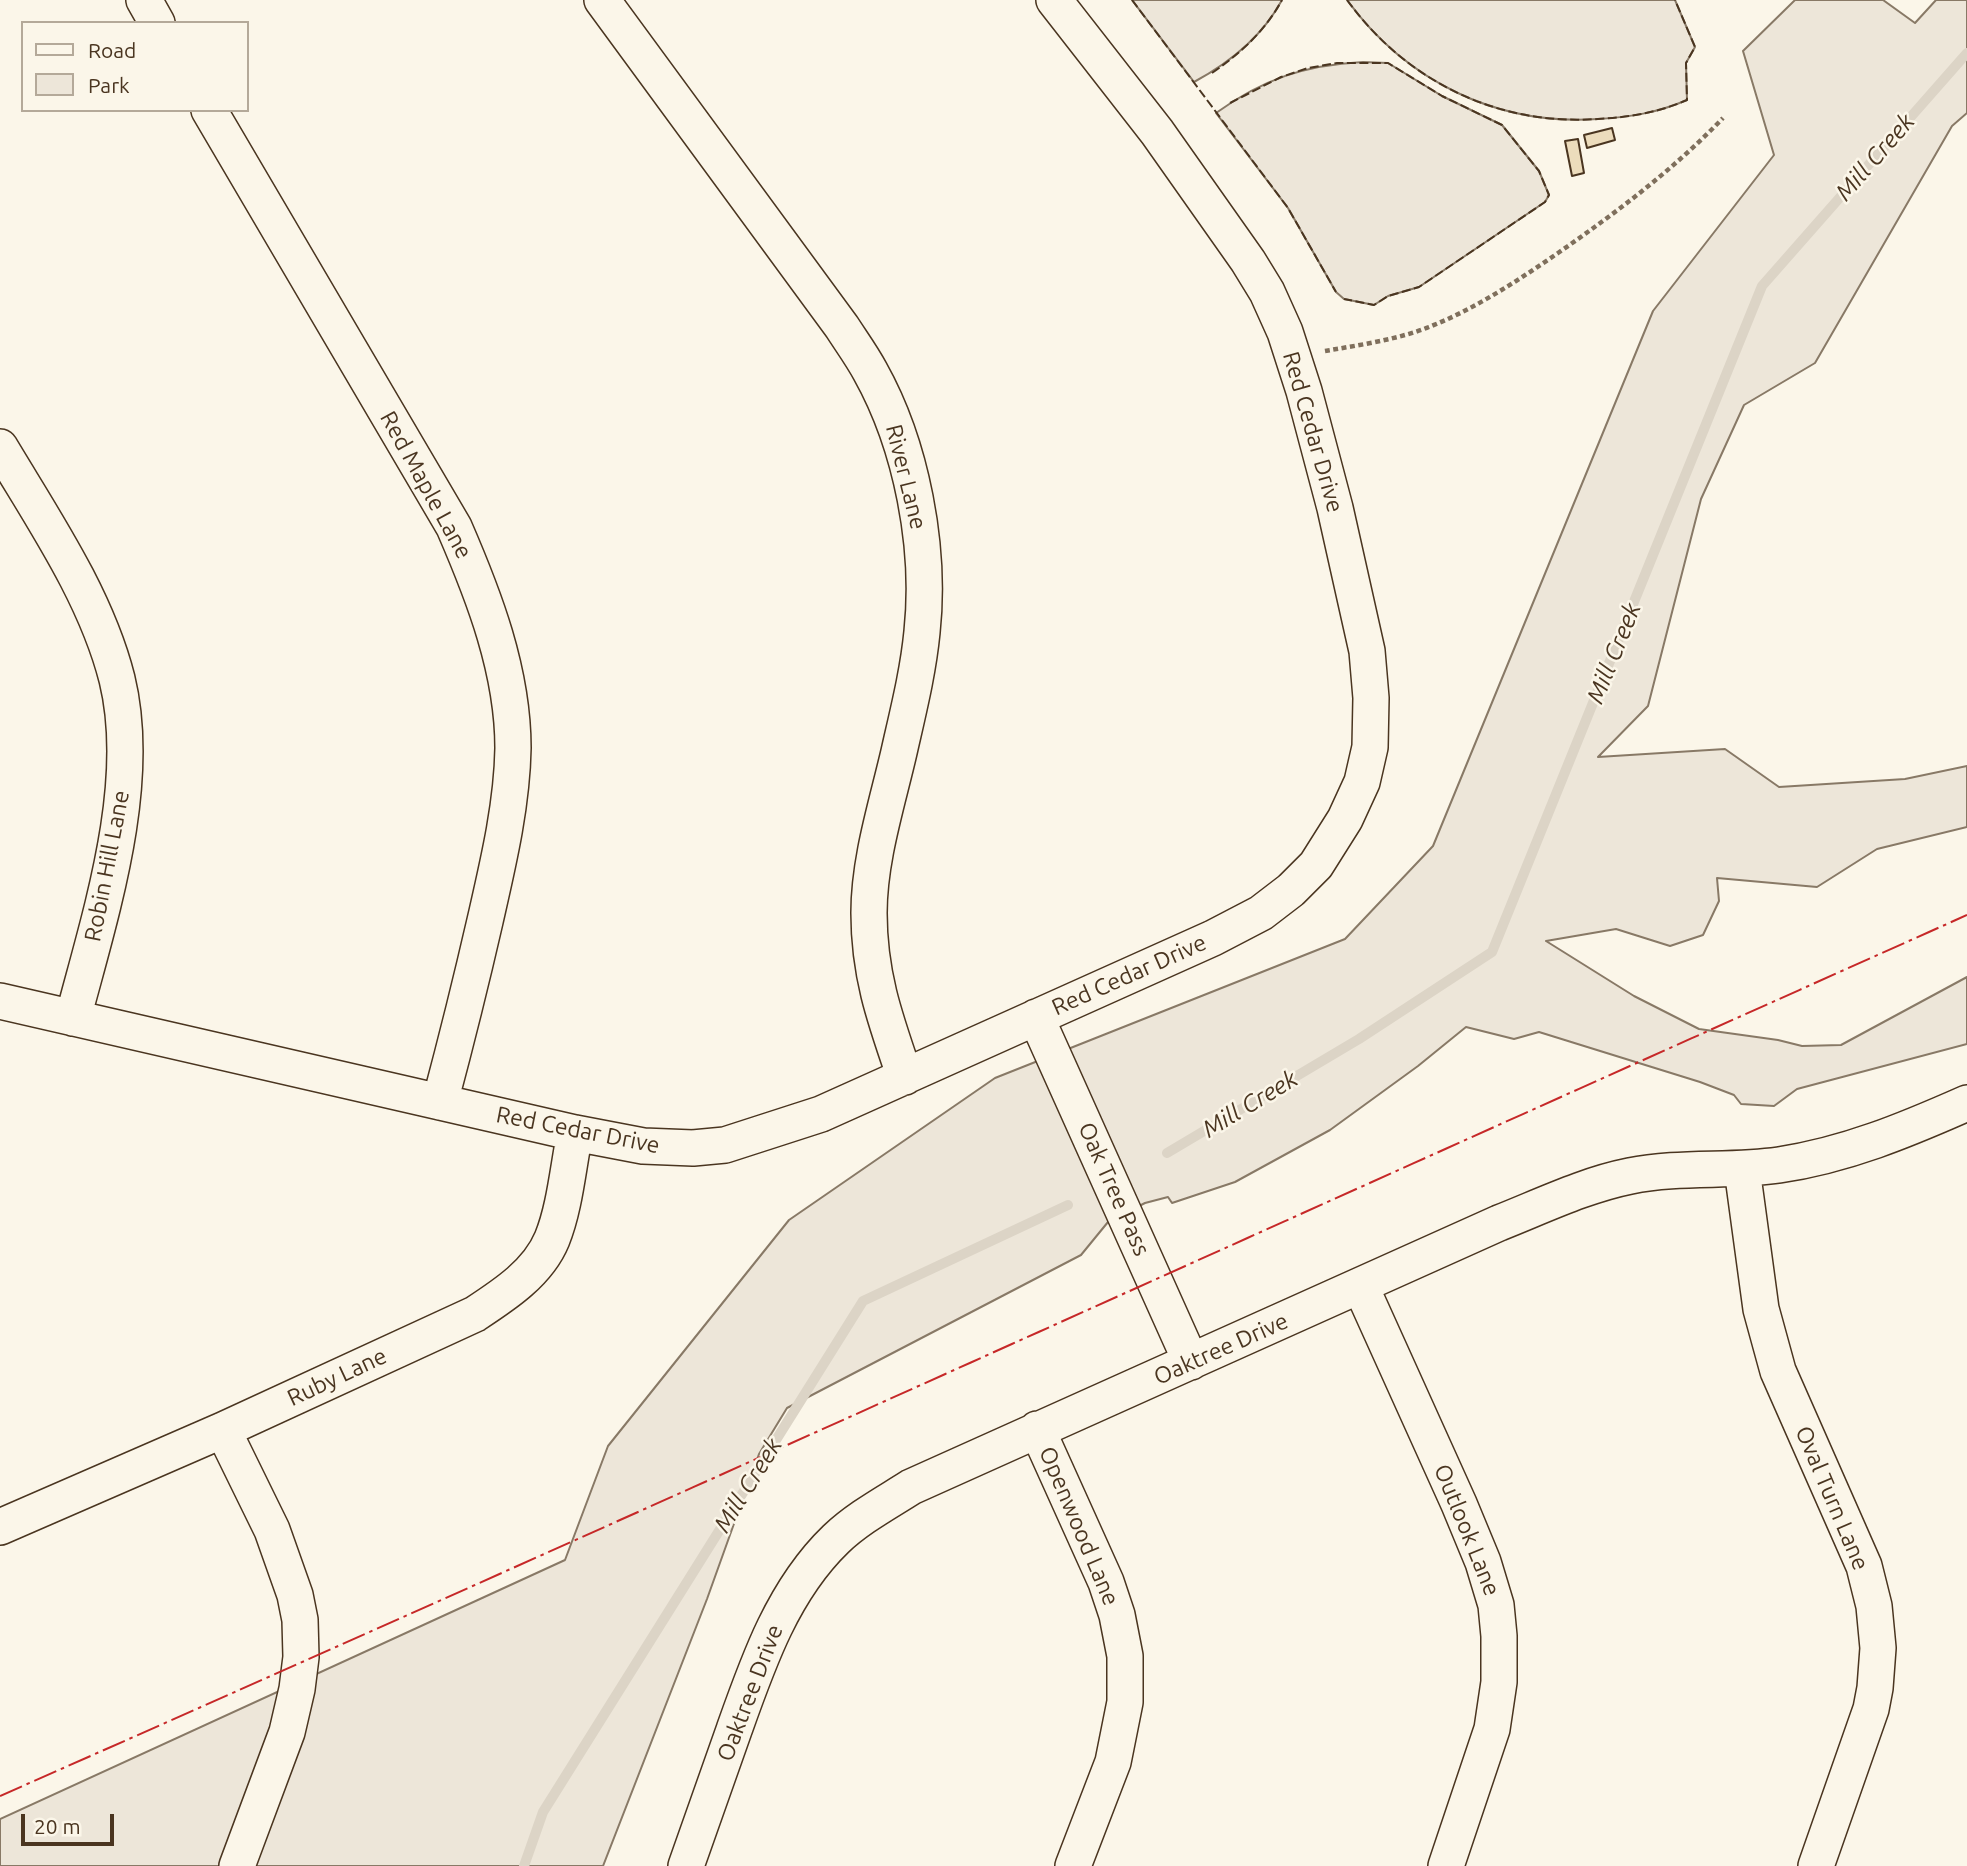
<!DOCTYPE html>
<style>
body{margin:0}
#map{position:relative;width:1967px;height:1866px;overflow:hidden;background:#fbf6e9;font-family:Ubuntu,sans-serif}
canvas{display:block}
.legend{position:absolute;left:21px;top:21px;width:228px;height:91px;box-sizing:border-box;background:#fbf6e9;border:2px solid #b4a999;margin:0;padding:9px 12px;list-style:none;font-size:21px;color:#4a3520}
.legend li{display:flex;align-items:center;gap:14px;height:35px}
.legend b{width:35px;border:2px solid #b4a999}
.scale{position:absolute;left:21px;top:1814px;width:93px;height:32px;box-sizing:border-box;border:4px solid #4a3520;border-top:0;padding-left:9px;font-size:21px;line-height:24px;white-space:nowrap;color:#4a3520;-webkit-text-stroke:5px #fbf6e9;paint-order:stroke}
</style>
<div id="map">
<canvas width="1967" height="1866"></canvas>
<ul class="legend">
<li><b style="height:9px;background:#fbf6e9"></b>Road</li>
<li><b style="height:19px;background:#ede6d9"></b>Park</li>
</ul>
<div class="scale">20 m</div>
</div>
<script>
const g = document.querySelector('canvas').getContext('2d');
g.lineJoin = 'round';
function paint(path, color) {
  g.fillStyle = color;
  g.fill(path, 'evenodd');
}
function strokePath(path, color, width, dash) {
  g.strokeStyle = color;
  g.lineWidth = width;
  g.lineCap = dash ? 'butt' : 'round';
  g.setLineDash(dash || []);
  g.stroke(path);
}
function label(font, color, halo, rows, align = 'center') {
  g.font = font + ' Ubuntu,sans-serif';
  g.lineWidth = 5;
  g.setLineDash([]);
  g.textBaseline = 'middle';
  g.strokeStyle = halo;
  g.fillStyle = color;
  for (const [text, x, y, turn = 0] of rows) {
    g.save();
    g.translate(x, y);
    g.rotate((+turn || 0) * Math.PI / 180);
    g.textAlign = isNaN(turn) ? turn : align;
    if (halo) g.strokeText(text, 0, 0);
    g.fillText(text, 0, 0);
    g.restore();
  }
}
const green = new Path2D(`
 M1132 0H1282C1262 37 1231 62 1194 82Z
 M1347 0H1675L1695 47 1686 63 1687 100C1657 113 1630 117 1598 119 1497 126 1406 81 1347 0Z
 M1795 0H1883L1915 23 1936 0H1967V113L1952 126 1815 363 1744 405 1701 499 1648 706 1598 757 1725 749 1779 787 1905 779 1967 766V827L1877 849 1817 887 1717 878 1719 901 1703 935 1670 946 1616 929 1546 941 1634 996 1699 1029 1778 1040 1802 1046 1841 1045 1967 977V1044L1797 1089 1774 1106 1741 1104 1734 1095 1700 1082 1539 1032 1514 1039 1466 1027 1418 1066 1330 1130 1235 1182 1172 1203 1168 1197 1145 1203 1108 1222 1081 1255 787 1408 759 1454 707 1599 603 1866H0V1819L565 1560 608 1446 789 1220 995 1078 1345 939 1433 846 1653 311 1774 155 1743 51Z
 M1363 62 1388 63 1442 96 1502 125 1539 171 1549 195 1545 202 1419 287 1388 296 1374 305 1344 299 1336 292 1288 208 1216 113C1263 79 1305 65 1363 62Z`);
paint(green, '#ede6d9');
strokePath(green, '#887966', 2);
strokePath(new Path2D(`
 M1167 1153 1359 1039 1492 952 1762 286 1967 53
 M524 1866 543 1812 863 1301 1068 1205`), '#dcd4c6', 10);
const building = new Path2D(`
 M1612 128 1615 140 1587 148 1584 135Z
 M1578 139 1584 173 1572 176 1565 141Z`);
paint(building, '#ecdcbc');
strokePath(building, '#4a3520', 2);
const minor = new Path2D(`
 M144 0 157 23
 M602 0 842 327C851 341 862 356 870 371 912 446 931 548 922 632 918 673 908 712 899 752 887 804 869 859 869 913 869 975 885 1019 905 1077
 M209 110 454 527C484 596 513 671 513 748 512 806 498 864 485 921 471 982 456 1042 440 1102
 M0 447C43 519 96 596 117 679 143 785 100 915 73 1018
 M0 1001 575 1133 643 1146 693 1148 725 1145 821 1114 1213 938 1261 913 1291 890 1316 865 1345 819 1362 782 1370 747 1371 698 1367 651 1335 508 1304 391 1285 332 1267 292 1248 261 1157 132 1054 0
 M1036 1017 1191 1362
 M1742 1169 1761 1309 1778 1371 1864 1566 1874 1606 1878 1648 1875 1688 1871 1709 1816 1866
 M1361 1287 1459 1504 1483 1562 1496 1605 1499 1636V1682L1492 1729 1446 1866
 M1037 1429 1106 1582 1117 1615 1125 1656V1702L1113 1762 1073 1866
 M223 1430 272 1530 295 1595 300 1620 301 1657 297 1689 287 1732 237 1866
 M0 1527 223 1430 475 1314C504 1295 538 1273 552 1239 565 1207 568 1167 575 1133
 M686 1866C702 1821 718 1775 734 1730 758 1662 783 1590 836 1539 858 1518 886 1503 911 1487L1499 1223C1542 1206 1585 1185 1630 1176 1679 1166 1730 1172 1779 1165 1846 1155 1906 1130 1967 1103`);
strokePath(minor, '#4a3520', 38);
strokePath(new Path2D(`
 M1325 351C1359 345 1396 340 1429 327 1475 309 1517 281 1558 253 1617 212 1673 170 1723 118`), '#7f6f5c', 4.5, [5, 3.5]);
strokePath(minor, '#fbf6e9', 35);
strokePath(new Path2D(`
 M1132 0 1288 208 1336 292
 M1347 0C1406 81 1497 126 1598 119 1630 117 1657 113 1687 100L1686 63 1695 47 1675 0
 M1212 73C1241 53 1265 31 1282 0
 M1230 103 1281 77 1308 68 1337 63H1388L1442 96 1502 125 1539 171 1549 195 1545 202 1419 287 1388 296 1374 305 1344 299`), '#4a3520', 2, [9, 3.5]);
strokePath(new Path2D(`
 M0 1796C657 1506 1311 1208 1967 915`), '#c62828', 2, [24, 5, 3.5, 5]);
label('23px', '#4a3520', '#fbf6e9', [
 ["Red Cedar Drive",1313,432,74],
 ["River Lane",906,477,76],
 ["Red Maple Lane",426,485,61],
 ["Robin Hill Lane",107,866,-79],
 ["Red Cedar Drive",1129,975,-24],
 ["Red Cedar Drive",578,1130,11],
 ["Oak Tree Pass",1114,1189,66],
 ["Oaktree Drive",1221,1349,-24],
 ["Ruby Lane",337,1377,-25],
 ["Oval Turn Lane",1832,1498,67],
 ["Openwood Lane",1079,1526,67],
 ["Outlook Lane",1467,1530,68],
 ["Oaktree Drive",750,1693,-69]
]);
label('italic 24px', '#4a3520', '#fbf6e9', [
 ["Mill Creek",1875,157,-49],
 ["Mill Creek",1614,653,-68],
 ["Mill Creek",1250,1104,-31],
 ["Mill Creek",748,1485,-58]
]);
</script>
